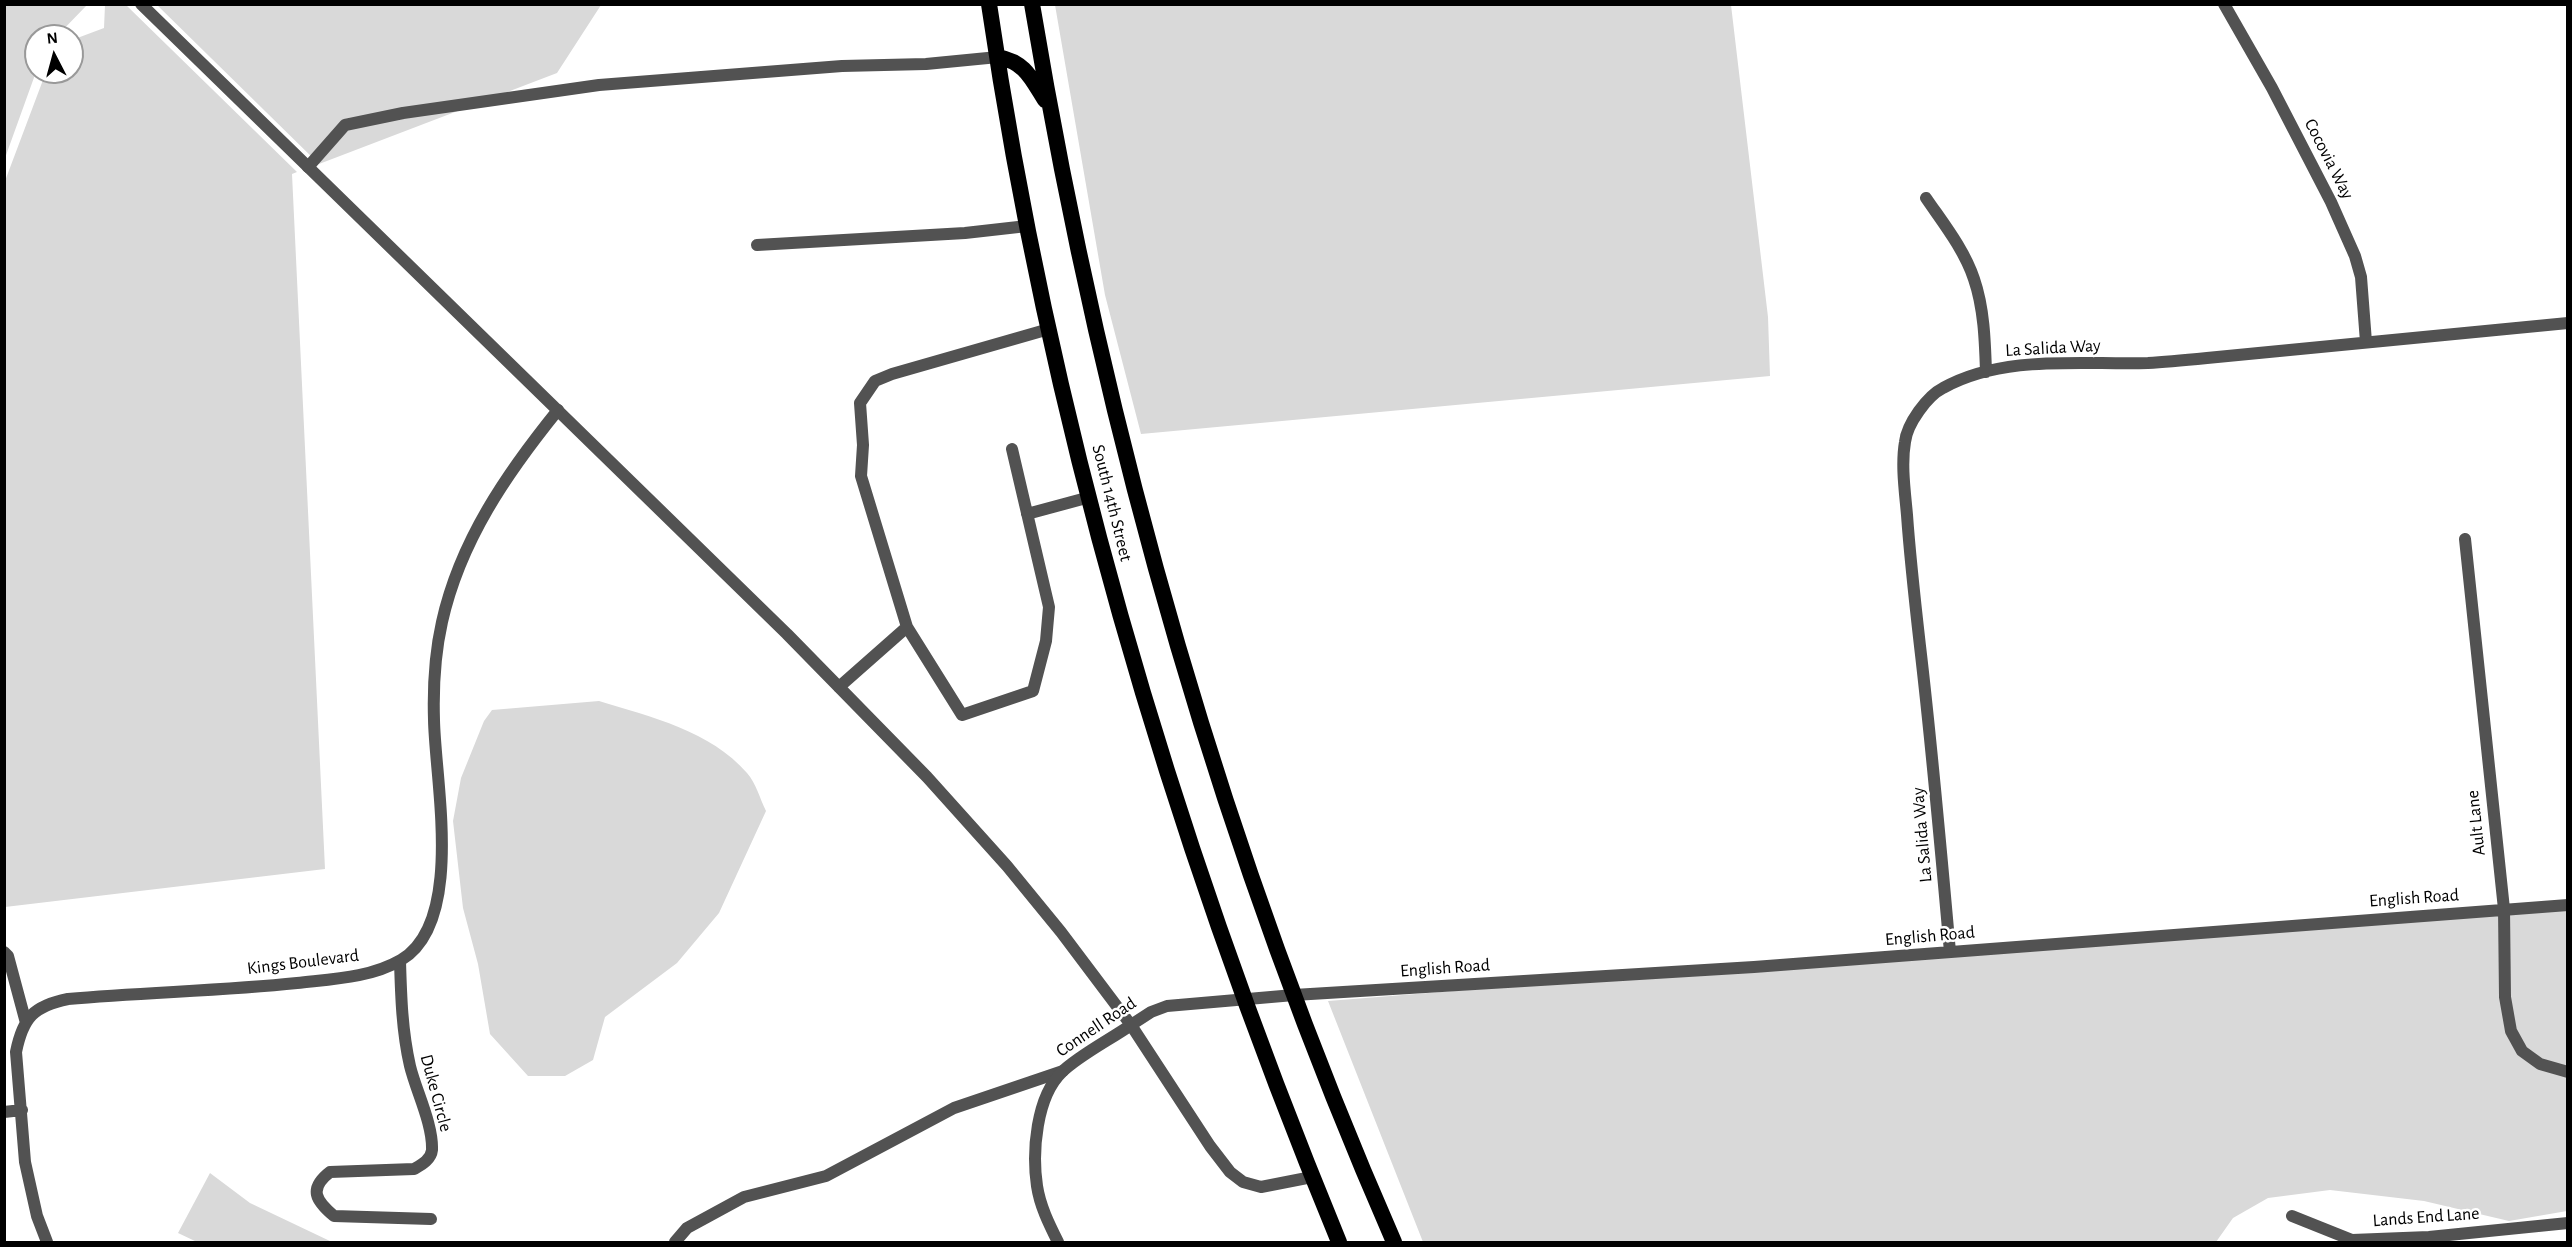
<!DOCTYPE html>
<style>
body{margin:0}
#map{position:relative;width:2572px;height:1247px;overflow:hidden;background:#fff;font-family:"Alegreya Sans",sans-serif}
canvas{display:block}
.frame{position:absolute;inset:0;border:6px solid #000;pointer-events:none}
.north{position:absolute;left:24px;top:24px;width:60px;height:60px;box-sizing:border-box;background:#fff;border:2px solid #999;border-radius:50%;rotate:354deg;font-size:16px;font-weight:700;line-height:24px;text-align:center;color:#000}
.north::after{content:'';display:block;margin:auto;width:21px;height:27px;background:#000;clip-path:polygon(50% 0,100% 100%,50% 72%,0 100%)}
</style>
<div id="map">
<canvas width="2572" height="1247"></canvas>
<div class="frame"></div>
<div class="north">N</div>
</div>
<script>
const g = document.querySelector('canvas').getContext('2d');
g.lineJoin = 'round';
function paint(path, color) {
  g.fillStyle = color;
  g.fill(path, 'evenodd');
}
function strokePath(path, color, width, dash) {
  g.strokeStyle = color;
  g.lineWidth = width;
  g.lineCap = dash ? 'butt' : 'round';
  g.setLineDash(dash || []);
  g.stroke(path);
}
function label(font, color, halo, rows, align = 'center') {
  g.font = font + ' "Alegreya Sans",sans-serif';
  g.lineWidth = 5;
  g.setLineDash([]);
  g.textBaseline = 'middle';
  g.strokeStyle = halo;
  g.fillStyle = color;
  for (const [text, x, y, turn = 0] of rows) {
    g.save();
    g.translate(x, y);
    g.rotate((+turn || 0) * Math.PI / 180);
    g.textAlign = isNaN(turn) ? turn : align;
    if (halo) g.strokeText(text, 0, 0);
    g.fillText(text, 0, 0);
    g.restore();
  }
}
paint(new Path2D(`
 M5 4 87 5 57 36H36V72L5 158Z
 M105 5H126L297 172 292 174 325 869 5 907V181L46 72H72V40L104 28Z
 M157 5H601L557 73 319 164Z
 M1055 5H1731L1768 317 1770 376 1141 434 1105 295Z
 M599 701C651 717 711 731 747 773 756 783 760 799 766 811L719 913 677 963 605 1017 593 1060 565 1076H528L490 1034 478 964 463 908 453 821 461 778 484 721 492 710Z
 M2567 902V1211L2509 1221 2424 1201 2330 1190 2268 1198 2233 1218 2216 1242H1423L1328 1001Z
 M210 1173 250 1203 332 1242H197L178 1233Z`), '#d9d9d9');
strokePath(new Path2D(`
 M308 167 345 125 403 113 599 85 842 66 926 64 998 57
 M757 245 965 233 1027 226
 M1027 514 1090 497
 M907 627 962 715 1033 691 1046 641 1049 607 1012 449
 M839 687 907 627 861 476 863 445 860 403 875 381 892 374 1049 329
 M2292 1216 2352 1240 2429 1237 2568 1223
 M675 1242 687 1228 744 1197 826 1176 954 1108 1063 1071`), '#525252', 12);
strokePath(new Path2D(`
 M2224 4 2272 88 2331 202 2355 256 2361 277 2366 342
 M1926 198C1943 223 1964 249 1974 279 1984 308 1985 341 1986 372
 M2465 539 2504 909 2505 997 2511 1031 2522 1051 2540 1064 2568 1072
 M4 952 8 956 26 1023
 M1950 952C1941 850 1932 748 1920 646 1915 602 1910 558 1907 515 1905 492 1901 465 1905 442 1907 424 1927 396 1943 388 2004 354 2081 365 2148 363 2167 362 2187 360 2207 358L2568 323
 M400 961C401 996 402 1031 410 1066 416 1091 433 1124 432 1150 431 1160 421 1165 414 1169L330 1172C308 1189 316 1201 334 1216L431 1219
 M1294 995 1754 967 2568 905
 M4 1112 22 1110
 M47 1242 37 1216 25 1162 16 1052C23 1017 34 1006 68 999 145 992 221 991 297 983 332 979 370 978 401 960 465 922 435 781 434 720 433 687 435 653 442 622 460 541 507 473 558 410
 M1058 1242C1049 1224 1040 1206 1037 1186 1032 1152 1036 1097 1062 1072 1078 1056 1111 1039 1131 1025`), '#525252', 12);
strokePath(new Path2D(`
 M141 4 787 634 927 777 1007 866 1061 932 1131 1025 1210 1146 1230 1172 1243 1182 1261 1187 1312 1177
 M1131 1025 1151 1012 1167 1006 1294 995`), '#525252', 12);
strokePath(new Path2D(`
 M989 4C1051 430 1175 845 1339 1242
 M1032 4C1103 430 1221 847 1394 1242
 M998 57C1025 62 1031 78 1045 100`), '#000', 16);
label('18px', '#000', '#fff', [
 ["Cocovia Way",2329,159,63],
 ["La Salida Way",2053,348,-3],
 ["South 14th Street",1112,503,76],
 ["Ault Lane",2476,823,-96],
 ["La Salida Way",1922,835,-95],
 ["English Road",2414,898,-4],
 ["English Road",1930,936,-5],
 ["Kings Boulevard",303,962,-7],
 ["English Road",1445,968,-4],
 ["Connell Road",1096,1027,-34],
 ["Duke Circle",436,1093,75],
 ["Lands End Lane",2426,1217,-4]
]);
</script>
